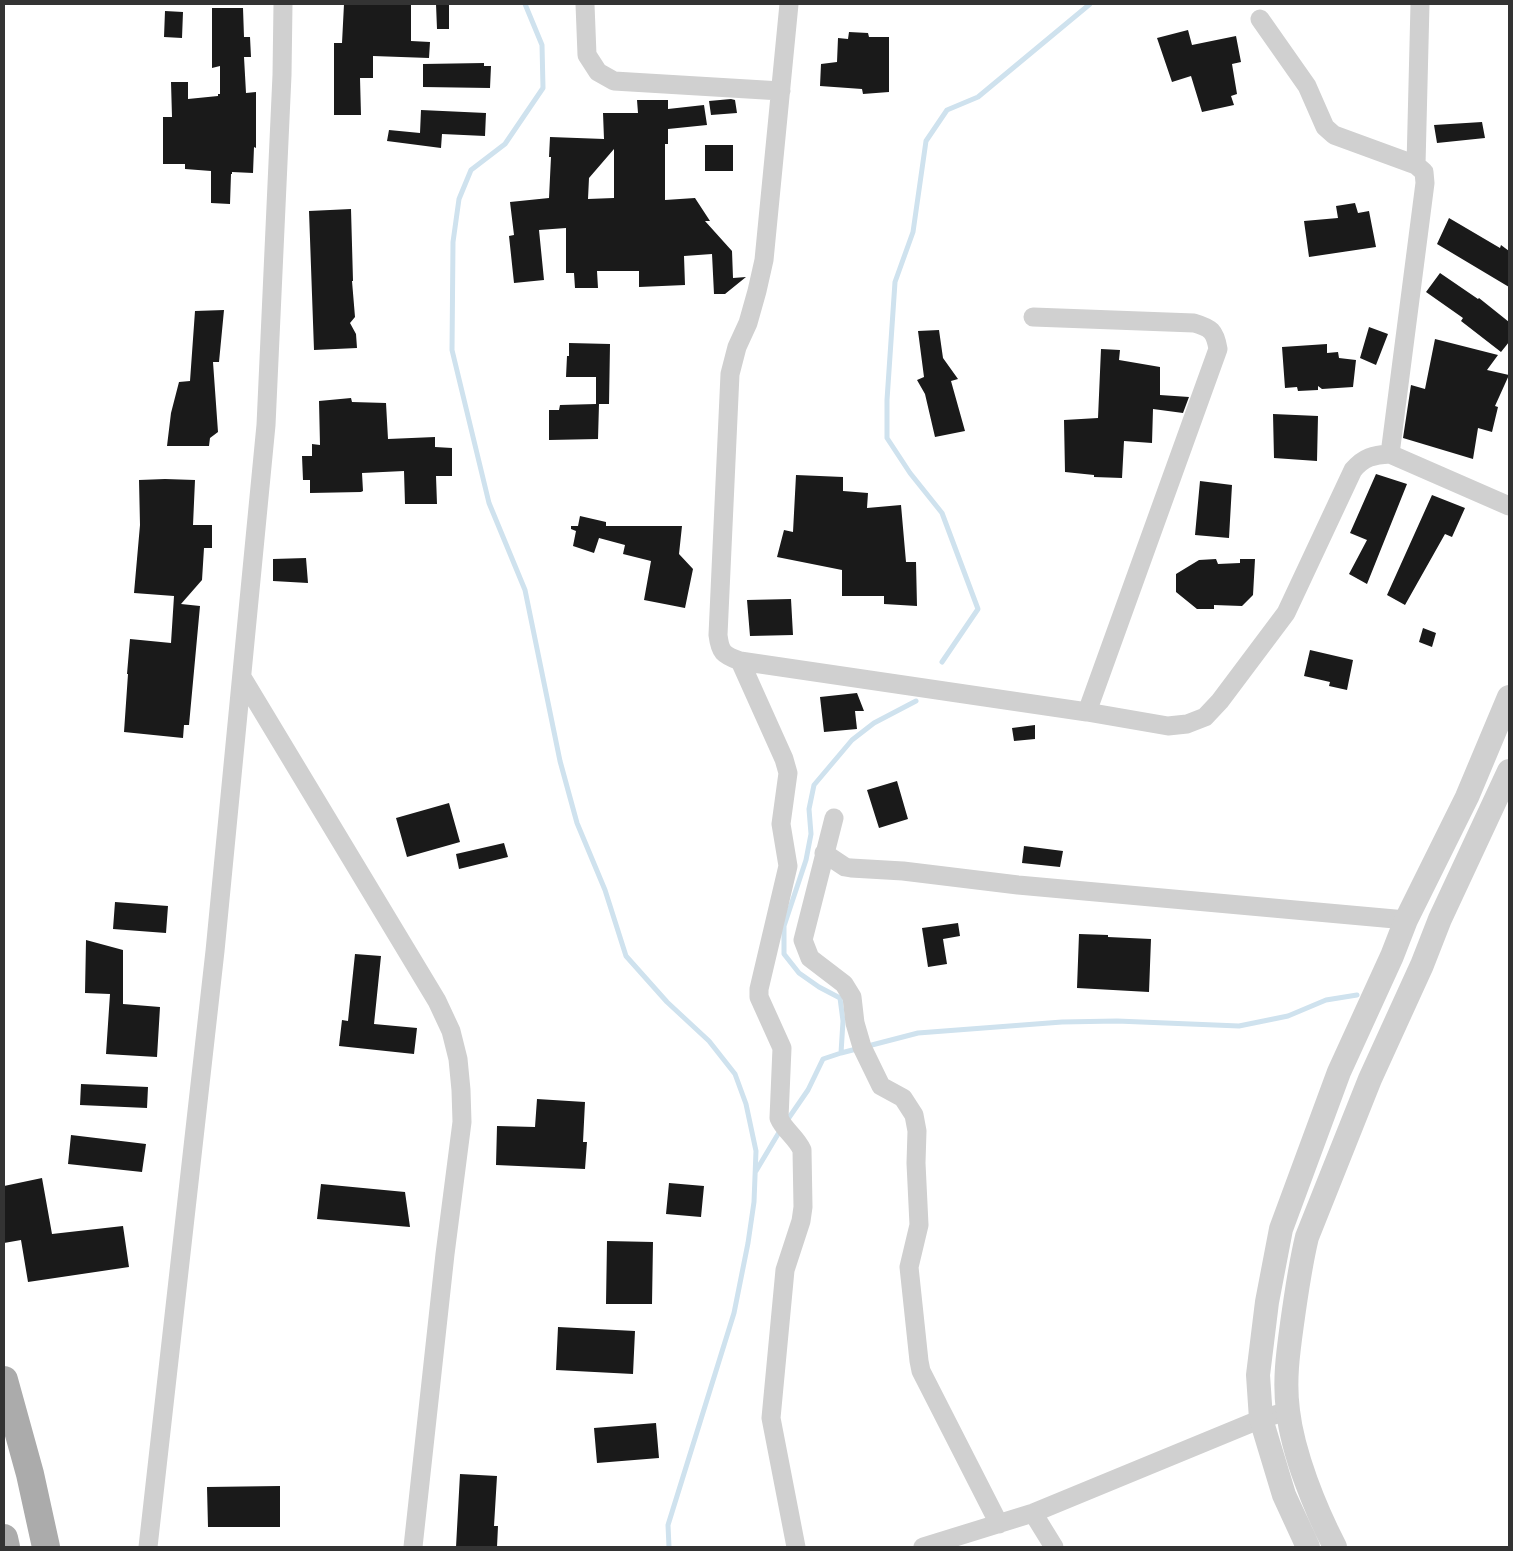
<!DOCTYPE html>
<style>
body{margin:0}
#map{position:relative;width:1513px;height:1551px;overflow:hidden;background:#fff;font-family:Arial,sans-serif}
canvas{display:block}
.frame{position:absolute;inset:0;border:5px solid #333;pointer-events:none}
</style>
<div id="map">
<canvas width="1513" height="1551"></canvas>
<div class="frame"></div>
</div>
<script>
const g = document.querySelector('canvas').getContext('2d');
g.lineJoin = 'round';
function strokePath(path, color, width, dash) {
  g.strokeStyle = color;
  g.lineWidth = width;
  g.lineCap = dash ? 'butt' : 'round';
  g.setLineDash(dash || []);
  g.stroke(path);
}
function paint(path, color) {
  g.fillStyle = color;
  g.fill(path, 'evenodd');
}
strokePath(new Path2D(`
 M525 4 542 45 543 88 505 144 471 170 459 199 453 242 452 350 489 503 525 590 560 761 577 823 605 890 626 956 667 1002 709 1041 735 1074 746 1104 756 1151 754 1202 748 1243 734 1313 668 1525 669 1547
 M942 662 978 609 942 513 910 473 887 438V400L895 282 913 232 926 141 947 110 978 97 1090 4
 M841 1053 843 1021 840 998 819 987 799 973 784 954V926L806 860 811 834 809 809 814 785 852 740 874 723 916 701
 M786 1122 808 1090 823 1059 841 1053 918 1033 1062 1022 1117 1021 1239 1026 1288 1016 1326 1000 1357 995
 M756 1171 781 1129`), '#cfe2ee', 5);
paint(new Path2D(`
 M344 4H411V41L430 42 429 58 373 56V78H360L361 115H334V43H342Z
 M436 4H449V29H437Z
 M212 8H243L244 37H250L251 57H244L246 93 256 92V148L254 147 253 173 232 172V174H231L230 204 211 203V171L185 169V164H163V117H172L171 82H188V99L218 96V94H220V66L212 68Z
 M165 11 183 12 182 38 164 37Z
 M1188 30 1192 45 1236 36 1241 62 1232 64 1237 94 1231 96 1234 105 1202 112 1191 76 1172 82 1157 38Z
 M849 32 868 33 869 37H889V92L863 94 862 89 820 86 821 64 837 62 838 38 848 39Z
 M484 63V66H491L490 88 423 87V64Z
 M731 99 735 100 737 113 711 115 709 101Z
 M637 100H668V109L704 105 707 125 668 129V144H665V200L695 198 710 221H705L732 251 733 278 746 277 725 294H714L712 254 684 256 685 285 639 287V271H597L598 288H575L574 273H566V228L539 230 544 280 514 283 509 236 514 235 510 202 549 198 551 157H549L550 137 604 139 603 113H638ZM614 149V198L588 199 589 178Z
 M421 110 486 113 485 136 442 134 441 148 387 141 389 130 420 133Z
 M1482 122 1485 138 1437 143 1434 125Z
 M705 145H733V171H705Z
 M1355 203 1358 213 1369 211 1376 247 1309 257 1304 221 1338 218 1336 206Z
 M351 209 353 281H352L355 317 350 323 356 334 357 348 314 350 309 211Z
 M1449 218 1500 248 1501 245 1509 251V287L1437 244Z
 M1440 273 1478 299 1479 298 1509 322V342L1501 352 1461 321 1463 318 1426 292Z
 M224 310 219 362H213L218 432 210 438 209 446H167L171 413 179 382 190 381 195 311Z
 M1369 327 1388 334 1376 365 1360 358Z
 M939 330 943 358 958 379 951 381 965 431 935 437 925 394 917 380 924 377 918 331Z
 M1435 339 1498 355 1487 370 1509 375 1495 406 1498 407 1492 432 1478 428 1473 459 1403 438 1411 385 1425 389Z
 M569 343 610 344 609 404H599L598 439 549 440V410H559L560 405 596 404V377H566L567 356H569Z
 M1327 344V353L1338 352 1339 358 1356 360 1353 387 1322 389 1318 386V390L1298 391 1297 387 1285 388 1282 347Z
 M1101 349 1120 350 1119 360 1160 367V395L1189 397 1183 413 1153 409 1152 443 1124 441 1122 478 1094 477V475L1065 472 1064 420 1098 418Z
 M351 398 352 402 386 403 388 439 435 437V447L452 448V476H436L437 504H405L404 471 362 473 363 491 361 492 310 493V480H303L302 456H312V444L320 445 319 401Z
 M1273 414 1318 416 1317 461 1274 458Z
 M1376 474 1407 484 1367 584 1349 574 1367 540 1350 533Z
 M796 475 843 477V491L868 493 867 508 901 505 906 562H916L917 606 884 604V596H842V570L777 557 784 530 793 532Z
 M165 479 195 480 193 525H212V548H204L202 580 181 604 200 606 189 725H184L183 738 124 732 128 674H127L130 639 171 643 174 596 134 593 140 525 139 480Z
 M1200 481 1232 485 1229 538 1195 535Z
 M1432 495 1465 508 1452 537 1445 534 1405 605 1387 595Z
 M580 516 606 522V526H682L679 554 693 569 685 608 644 600 651 561 623 554 625 545 599 538 594 553 573 546 576 531 571 529V526H578Z
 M306 558 308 583 273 581V559Z
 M1216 559 1218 564 1240 563V559H1255L1253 595 1242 606 1214 605V609H1197L1176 592V574L1199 560Z
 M791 599 793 635 750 636 747 600Z
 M1423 628 1436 633 1432 647 1419 642Z
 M1310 650 1353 660 1347 690 1329 686 1330 682 1304 676Z
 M857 693 864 711H855L857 729 824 732 820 697Z
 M1035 725V739L1014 741 1012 728Z
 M897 781 908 819 879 828 867 790Z
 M449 803 460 842 407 857 396 818Z
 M504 843 508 857 459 869 456 854Z
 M1024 846 1063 851 1060 867 1022 863Z
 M115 902 168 906 166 933 113 929Z
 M958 923 960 936 943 939 947 964 928 967 922 928Z
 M1079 934 1108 935V937L1151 939 1149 992 1077 988Z
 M86 940 123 950V1004L160 1007 157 1057 106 1054 110 994 85 993Z
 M355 954 381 956 374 1024 417 1028 414 1054 339 1046 342 1020 348 1021Z
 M81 1084 148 1087 147 1108 80 1105Z
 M537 1099 585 1102 583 1142H587L585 1169 496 1165 497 1126 535 1127Z
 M71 1135 146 1144 142 1172 68 1164Z
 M42 1178 52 1234 123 1226 129 1267 28 1282 21 1240 4 1243V1186Z
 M669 1183 704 1186 701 1217 666 1214Z
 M321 1184 405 1192 410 1227 317 1219Z
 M607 1241 653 1242 652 1304H606Z
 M558 1327 635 1331 633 1374 556 1370Z
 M656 1423 659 1458 597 1463 594 1428Z
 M460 1474 497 1476 494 1526H498L497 1547H456Z
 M280 1486V1527H208L207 1487Z`), '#1a1a1a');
strokePath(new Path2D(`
 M585 4 587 55 598 72 614 81 781 91
 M789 4 764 260 757 291 748 323 737 347 730 374 718 635C720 652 723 655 740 661L1087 712 1168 726 1187 724 1205 717 1220 701 1286 613 1353 470C1364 457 1373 455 1390 454L1509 506
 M1260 19 1307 86 1325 127 1334 135 1416 165 1424 172 1425 183 1390 454
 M1416 165 1420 4
 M1033 317 1194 323C1211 328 1215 331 1218 349L1087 712
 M740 661 784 759 788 773 781 824 788 866 759 989V997L782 1048 779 1118C784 1130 796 1137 802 1150L803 1207 801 1221 785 1270 771 1418 796 1547
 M243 679 437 1001 451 1031 458 1059 461 1090 462 1122 445 1254 413 1547
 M834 818 803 940 810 958 844 984 852 997 855 1023 862 1047 881 1086 903 1098 914 1115 917 1131 916 1163 919 1225 909 1267 919 1361 921 1371 999 1524
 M824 853 845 867 851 868 903 871 1018 885 1406 920
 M1033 1513 1054 1547
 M148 1547 215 951 266 425 282 75 283 4
 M923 1547 1033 1513 1261 1419 1288 1411`), '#d0d0d0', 19);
strokePath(new Path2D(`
 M1308 1547 1284 1495 1261 1419 1258 1375 1267 1302 1281 1229 1339 1072 1392 956 1406 920 1467 797 1509 697
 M1335 1547C1315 1508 1293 1454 1288 1411 1284 1381 1288 1353 1292 1324 1296 1295 1300 1266 1307 1237L1370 1079 1422 965 1440 919 1509 771`), '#d0d0d0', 24);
strokePath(new Path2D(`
 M4 1380 30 1474 46 1547
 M4 1538 6 1547`), '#ababab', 28);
</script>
